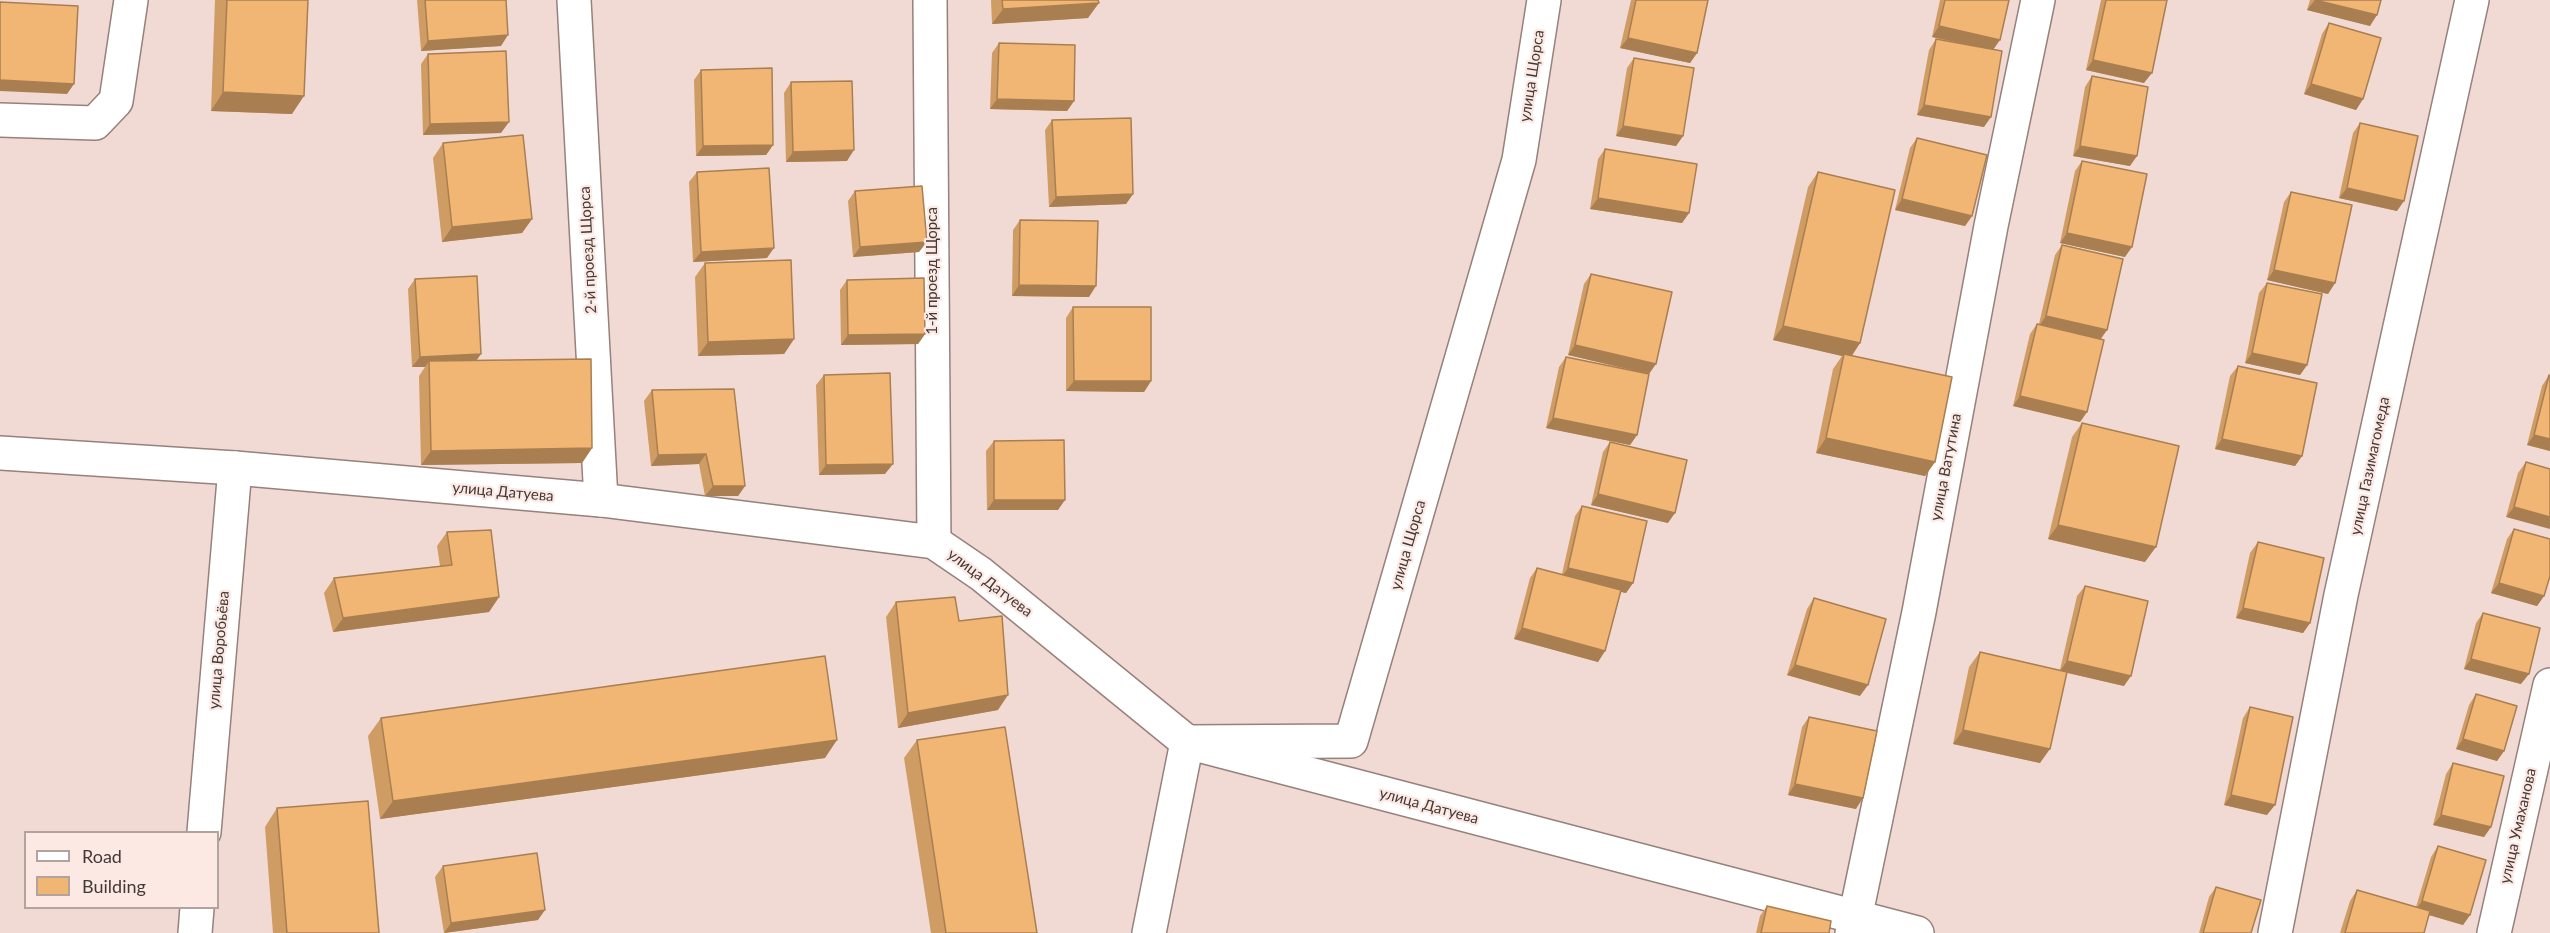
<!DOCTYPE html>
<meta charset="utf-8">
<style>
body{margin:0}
#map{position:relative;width:2550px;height:933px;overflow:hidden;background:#f2dad4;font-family:Lato,sans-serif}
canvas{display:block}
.legend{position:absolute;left:24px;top:831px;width:195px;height:78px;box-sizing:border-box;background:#fce9e3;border:2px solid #b2a39e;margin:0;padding:8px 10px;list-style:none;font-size:18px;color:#433937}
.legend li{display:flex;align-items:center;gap:12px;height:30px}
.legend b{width:30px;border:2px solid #b2a39e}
</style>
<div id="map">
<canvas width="2550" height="933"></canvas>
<ul class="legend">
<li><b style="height:8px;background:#fff"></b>Road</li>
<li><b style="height:16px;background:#f1b574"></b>Building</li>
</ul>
</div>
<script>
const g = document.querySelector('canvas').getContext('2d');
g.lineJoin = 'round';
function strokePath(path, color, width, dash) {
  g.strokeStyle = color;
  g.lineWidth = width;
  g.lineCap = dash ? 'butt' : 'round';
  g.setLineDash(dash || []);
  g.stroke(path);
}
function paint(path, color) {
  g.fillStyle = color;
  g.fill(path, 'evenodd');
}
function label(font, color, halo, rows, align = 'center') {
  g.font = font + ' Lato,sans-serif';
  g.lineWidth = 4.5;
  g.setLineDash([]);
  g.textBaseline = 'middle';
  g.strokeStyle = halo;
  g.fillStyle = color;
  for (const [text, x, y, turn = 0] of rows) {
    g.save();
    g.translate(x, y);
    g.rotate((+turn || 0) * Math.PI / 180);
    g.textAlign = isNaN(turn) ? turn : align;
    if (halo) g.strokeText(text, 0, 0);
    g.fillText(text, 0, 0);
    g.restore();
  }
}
const street = new Path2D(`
 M574 0 601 500
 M930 0 934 542
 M0 120 95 123 116 101 131 0
 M204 832 235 468
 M195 933 197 908
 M1149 933 1187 742 1351 741 1519 160 1544 0
 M1852 933 1919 612 1991 226 2038 0
 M2275 933 2341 595 2472 0
 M2494 933 2550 685`);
const secondary = new Path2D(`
 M0 453 235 468 601 500 934 542 981 574 1187 742 1917 933`);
strokePath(street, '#96817b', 36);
strokePath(secondary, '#96817b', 36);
strokePath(street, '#fff', 33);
strokePath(secondary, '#fff', 33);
paint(new Path2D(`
 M215 0H308L292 114 211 111Z
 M417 0H506L501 46 421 51Z
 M991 0H1098L1088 18 992 24Z
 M1631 0H1708L1697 53 1690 63 1620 48Z
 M1940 0H2009L1993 50 1984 127 1917 115 1929 50 1936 39 1983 48 1932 37Z
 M2101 0H2167L2144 83 2086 70Z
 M2310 0H2381L2370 26 2307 10Z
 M2329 23 2363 99 2356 110 2304 94 2322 34Z
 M999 43 1074 101 1067 111 990 109 992 53Z
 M428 54 501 133 423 135 421 64Z
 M1634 58 1683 136 1676 146 1616 136 1627 68Z
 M701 70 773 145 766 155 696 156 694 80Z
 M2092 76 2130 166 2073 156 2085 87Z
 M791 82 847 161 786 162 784 93Z
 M1052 120 1133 194 1126 204 1049 207 1045 130Z
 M2360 123 2397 211 2339 198 2353 133Z
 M1917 138 1972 216 1965 226 1895 210 1910 148Z
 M443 143 532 219 522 233 442 242 433 158Z
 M1605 149 1689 213 1682 223 1590 209 1598 159Z
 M2082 161 2125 257 2060 243 2075 171Z
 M697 172 767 258 693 262 689 182Z
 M1818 172 1860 343 1852 356 1935 462 1925 476 1816 453 1833 369 1842 356 1773 340 1808 187Z
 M855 191 919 252 853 257 848 201Z
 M2291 192 2335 283 2328 294 2267 280 2284 202Z
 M1020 220 1089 297 1012 296 1013 230Z
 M2062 245 2107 330 2100 339 2087 412 2080 422 2013 406 2030 334 2037 324H2039L2055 255Z
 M705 263 794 339 784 354 698 356 695 277Z
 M1591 274 1649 374 1637 435 1630 445 1546 428 1559 367 1566 357 1649 374 1568 355 1584 284Z
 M415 279 477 360 592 448 582 463 421 465 419 376 425 367H412L408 289Z
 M847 280 925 334 918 344 841 345 840 290Z
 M2267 283 2307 365 2300 375 2245 363 2259 293Z
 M1073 307 1151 381 1144 392 1066 391V318Z
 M2238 366 2302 456 2295 466 2215 449 2230 376Z
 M824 375 885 474 819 475 816 385Z
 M2549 375 2550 451 2527 445 2542 386Z
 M652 390 745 486 738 496H705L699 464 651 466 644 401Z
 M2082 423 2145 562 2048 539 2072 437Z
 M994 441 1058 510H987L986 451Z
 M1610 442 1668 523 1591 505 1603 452Z
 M2526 462 2550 469 2506 517 2518 473Z
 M1582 506 1633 583 1626 593 1621 592 1605 651 1598 662 1514 639 1530 578 1537 568 1562 574 1575 516Z
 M2514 529 2544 596 2537 606 2491 593 2507 539Z
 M447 532 499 597 489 612 333 632 324 593 334 578 440 566 437 546Z
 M2258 542 2310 623 2303 633 2236 618 2250 553Z
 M2085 586 2124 686 2067 673 2040 763 1953 744 1969 667 1980 652 2060 670 2077 596Z
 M1814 598 1860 696 1787 675 1807 609Z
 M896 602 959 621 998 710 898 728 886 617Z
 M2483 613 2521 684 2464 669 2476 623Z
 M2476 694 2504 751 2497 761 2456 749 2469 705Z
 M2250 707 2267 815 2224 805 2243 718Z
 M1809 717 1856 809 1788 795 1802 727Z
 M381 718 825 758 380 819 368 736Z
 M917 740 1037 933H931L904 758Z
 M2453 763 2491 827 2484 837 2433 825 2446 774Z
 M277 808 379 933H273L265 827Z
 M2438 846 2470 915 2463 925 2429 915 2424 933H2340L2350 901 2357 890 2416 907 2431 857Z
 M443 866 538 920 444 933 435 877Z
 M2216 887 2251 933H2199L2209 897Z
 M1767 906 1829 933H1756L1760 916Z`), '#cf9c64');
paint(new Path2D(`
 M2315 0 2377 15 2370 26 2307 10Z
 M1099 3 1088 18 992 24 1003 9Z
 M1939 26 2000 40 1993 50 1932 37Z
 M508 35 501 46 421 51 428 41Z
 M1628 38 1697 53 1690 63 1620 48Z
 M2093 60 2152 73 2144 83 2086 70Z
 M0 80 74 84 67 94 0 91Z
 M2311 84 2363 99 2356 110 2304 94Z
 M223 92 304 96 292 114 211 111Z
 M997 99 1074 101 1067 111 990 109Z
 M1924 105 1991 117 1984 127 1917 115Z
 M509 122 501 133 423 135 430 124Z
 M1623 126 1683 136 1676 146 1616 136Z
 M773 145 766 155 696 156 703 146Z
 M2080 146 2137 156 2130 166 2073 156Z
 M854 150 847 161 786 162 793 152Z
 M2347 188 2404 201 2397 211 2339 198Z
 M1133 194 1126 204 1049 207 1056 197Z
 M1598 198 1689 213 1682 223 1590 209Z
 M1902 199 1972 216 1965 226 1895 210Z
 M532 219 522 233 442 242 452 227Z
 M2067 233 2132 247 2125 257 2060 243Z
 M927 242 919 252 853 257 860 247Z
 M774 248 767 258 693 262 701 252Z
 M2274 270 2335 283 2328 294 2267 280Z
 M1019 285 1096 286 1089 297 1012 296Z
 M2046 316 2107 330 2100 340 2039 326Z
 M1783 326 1860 343 1850 358 1844 354 1842 356 1773 340Z
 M925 334 918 344 841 345 848 335Z
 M794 339 784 354 698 356 708 342Z
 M1575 345 1656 364 1649 374 1568 355Z
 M2252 353 2307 365 2300 375 2245 363Z
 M481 354 474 364 429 361 425 367H412L420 357Z
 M1074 381H1151L1144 392 1066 391Z
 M2020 396 2087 412 2080 422 2013 406Z
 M1553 418 1637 435 1630 445 1546 428Z
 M2534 435 2550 439V451L2527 445Z
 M1826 438 1935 462 1925 476 1816 453Z
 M2222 439 2302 456 2295 466 2215 449Z
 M592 448 582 463 421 465 431 451Z
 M706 454 699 464 651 466 658 455Z
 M893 464 885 474 819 475 826 465Z
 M713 486H745L738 496H705Z
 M1598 494 1675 513 1668 523 1591 505Z
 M994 500H1065L1058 510H987Z
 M2514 507 2550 517V529L2506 517Z
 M2058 525 2156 547 2145 562 2048 539Z
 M1568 568 1633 583 1626 593 1561 578Z
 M2499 583 2544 596 2537 606 2491 593Z
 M499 597 489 612 333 632 343 618Z
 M2243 608 2310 623 2303 633 2236 618Z
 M1522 628 1605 651 1598 662 1514 639Z
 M2471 659 2529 674 2521 684 2464 669Z
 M2067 661 2131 676 2124 686 2060 671Z
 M1795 665 1868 685 1860 696 1787 675Z
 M1008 695 998 710 898 728 908 713Z
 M1963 730 2050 749 2040 763 1953 744Z
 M2463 739 2504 751 2497 761 2456 749Z
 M837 740 825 758 380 819 393 801Z
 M1795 784 1863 798 1856 809 1788 795Z
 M2231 795 2275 805 2267 815 2224 805Z
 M2441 815 2491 827 2484 837 2433 825Z
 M2422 901 2470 915 2463 925 2415 911Z
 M545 910 538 920 444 933 451 923Z`), '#a97f51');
const building = new Path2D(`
 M227 0H308L304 96 223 92Z
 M425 0H506L508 35 428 41Z
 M1002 0H1098L1099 3 1003 9Z
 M1636 0H1708L1697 53 1628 38Z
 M1945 0H2009L2000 40 1939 26Z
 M2106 0H2167L2152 73 2093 60Z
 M2315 0H2381L2377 15Z
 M0 2 78 6 74 84 0 80Z
 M2329 23 2381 38 2363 99 2311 84Z
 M1936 39 2002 51 1991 117 1924 105Z
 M999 43 1075 45 1074 101 997 99Z
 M506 51 509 122 430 124 428 54Z
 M1634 58 1694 68 1683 136 1623 126Z
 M772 68 773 145 703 146 701 70Z
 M2092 76 2148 87 2137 156 2080 146Z
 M852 81 854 150 793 152 791 82Z
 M1131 118 1133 194 1056 197 1052 120Z
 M2360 123 2418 136 2404 201 2347 188Z
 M523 135 532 219 452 227 443 143Z
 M1917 138 1987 155 1972 216 1902 199Z
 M1605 149 1697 164 1689 213 1598 198Z
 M2082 161 2147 174 2132 247 2067 233Z
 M769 168 774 248 701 252 697 172Z
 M1818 172 1895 190 1860 343 1783 326Z
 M922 186 927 242 860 247 855 191Z
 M2291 192 2352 205 2335 283 2274 270Z
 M1020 220 1098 221 1096 286 1019 285Z
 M2062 245 2123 259 2107 330 2046 316Z
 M791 260 794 339 708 342 705 263Z
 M1591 274 1672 292 1656 364 1575 345Z
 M477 276 481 354 420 357 415 279Z
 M924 278 925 334 848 335 847 280Z
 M2267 283 2322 294 2307 365 2252 353Z
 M1073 307H1151V381H1074Z
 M2037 324 2104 340 2087 412 2020 396Z
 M1844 354 1952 377 1935 462 1826 438Z
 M1566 357 1649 374 1637 435 1553 418Z
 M591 359 592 448 431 451 429 361Z
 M2238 366 2317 383 2302 456 2222 439Z
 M890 373 893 464 826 465 824 375Z
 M2549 375 2550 376V439L2534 435Z
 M734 389 745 486H713L706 454 658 455 652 390Z
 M2082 423 2179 446 2156 547 2058 525Z
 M1064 440 1065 500H994V441Z
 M1610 442 1687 460 1675 513 1598 494Z
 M2526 462 2550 469V517L2514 507Z
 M1582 506 1647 521 1633 583 1568 568Z
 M2514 529 2550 539V576L2544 596 2499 583Z
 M491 530 499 597 343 618 334 578 452 565 447 532Z
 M2258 542 2324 558 2310 623 2243 608Z
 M1537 568 1621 590 1605 651 1522 628Z
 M2085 586 2148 601 2131 676 2067 661Z
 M955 597 959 621 1002 616 1008 695 908 713 896 602Z
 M1814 598 1886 619 1868 685 1795 665Z
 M2483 613 2540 628 2529 674 2471 659Z
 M1980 652 2067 672 2050 749 1963 730Z
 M825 656 837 740 393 801 381 718Z
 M2476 694 2517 706 2504 751 2463 739Z
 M2250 707 2293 717 2275 805 2231 795Z
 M1809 717 1877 731 1863 798 1795 784Z
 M1005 727 1037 933H946L917 740Z
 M2453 763 2504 776 2491 827 2441 815Z
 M368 801 379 933H287L277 808Z
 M2438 846 2486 860 2470 915 2422 901Z
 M537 853 545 910 451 923 443 866Z
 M2216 887 2261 900 2251 933H2203Z
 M2357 890 2430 911 2424 933H2345Z
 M1767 906 1831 921 1829 933H1761Z`);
paint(building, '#f1b574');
strokePath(building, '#a97f51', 1.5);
label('15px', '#433937', '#fce9e3', [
 ["улица Щорса",1532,76,-81],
 ["2-й проезд Щорса",588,250,-93],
 ["1-й проезд Щорса",932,271,-90],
 ["улица Газимагомеда",2370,466,-78],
 ["улица Ватутина",1946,467,-79],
 ["улица Датуева",503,492,5],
 ["улица Щорса",1408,545,-74],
 ["улица Датуева",990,583,37],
 ["улица Воробьёва",219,650,-85],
 ["улица Датуева",1429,806,15],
 ["улица Умаханова",2518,826,-77]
]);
</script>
